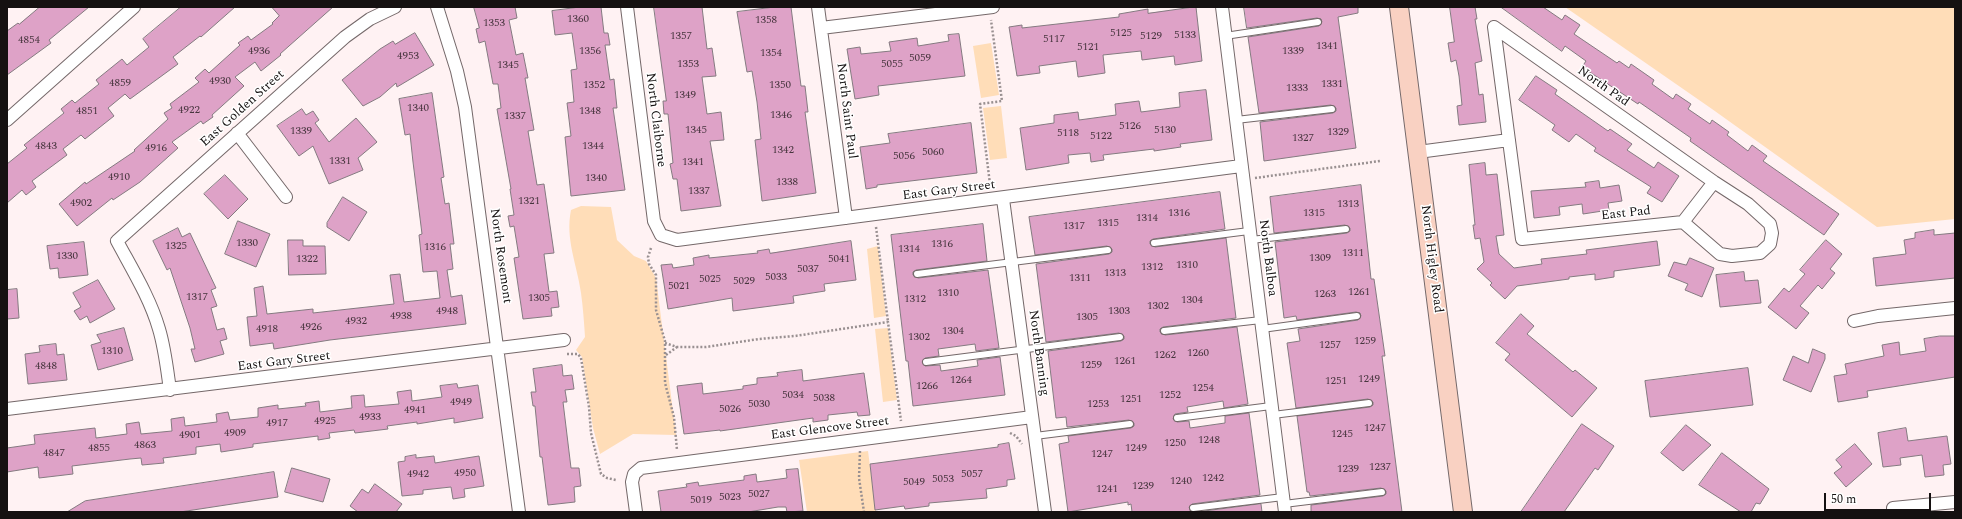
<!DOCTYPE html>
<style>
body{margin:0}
#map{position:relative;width:1962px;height:519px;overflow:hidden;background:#fff2f3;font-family:Spectral,serif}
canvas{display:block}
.frame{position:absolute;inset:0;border:8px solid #151111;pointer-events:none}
.scale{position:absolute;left:1824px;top:493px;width:107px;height:18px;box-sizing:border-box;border:2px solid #151111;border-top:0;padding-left:5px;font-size:12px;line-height:14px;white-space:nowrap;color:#151111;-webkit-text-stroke:3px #fff;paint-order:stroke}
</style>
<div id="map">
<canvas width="1962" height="519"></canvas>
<div class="frame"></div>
<div class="scale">50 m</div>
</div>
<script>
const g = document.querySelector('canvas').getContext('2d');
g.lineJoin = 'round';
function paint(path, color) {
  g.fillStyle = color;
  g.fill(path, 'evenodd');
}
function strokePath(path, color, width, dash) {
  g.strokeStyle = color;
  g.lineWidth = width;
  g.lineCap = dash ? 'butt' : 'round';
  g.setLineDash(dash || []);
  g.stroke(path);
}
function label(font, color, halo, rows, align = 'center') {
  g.font = font + ' Spectral,serif';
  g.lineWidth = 3;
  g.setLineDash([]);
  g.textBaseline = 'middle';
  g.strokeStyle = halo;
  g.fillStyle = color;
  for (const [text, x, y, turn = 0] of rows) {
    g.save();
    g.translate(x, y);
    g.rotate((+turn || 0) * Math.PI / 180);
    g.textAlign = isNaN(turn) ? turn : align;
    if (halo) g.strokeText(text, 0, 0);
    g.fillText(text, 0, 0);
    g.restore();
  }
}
paint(new Path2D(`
 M1565 7H1955V219L1877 227 1712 109Z
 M991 43 999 95 981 98 973 46Z
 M1001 106 1007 158 990 160 983 108Z
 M581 206 611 207 617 240 634 256 646 261 656 278 676 435 633 434 600 454 593 428 582 357 576 350 585 337C584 322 583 307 581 293 577 264 565 239 571 210Z
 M878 246 886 316 874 318 867 249Z
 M888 328 897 400 883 402 875 329Z
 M868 451 876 512H807L799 460Z`), '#ffddb8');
const building = new Path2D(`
 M40 7H89L49 40 51 43 7 75V31L18 23 19 24Z
 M181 7H235L201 37 200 36 173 57 178 64 130 99 125 94 108 108 114 116 85 139 81 135 63 149 67 155 32 181 36 187 26 195 22 190 7 203V164L27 148 24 145 64 113 61 109 72 100 75 103 99 84 96 80 122 59 127 65 149 47 143 39Z
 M272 7H333L280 54 281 55 261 71 255 62 235 77 244 86 212 115 213 117 203 124 201 121 172 142 178 148 140 182 113 200 112 198 77 226 59 204 85 182 86 184 135 151 134 150 168 119 164 113 172 108 170 104 199 82 195 78 205 69 209 73 240 45 238 43 248 36 251 40 273 24 272 23 279 16Z
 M474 7H515L517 18 509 20 516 55 523 53 528 78H525L534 130 528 131 537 185 544 184 554 253 544 254 549 292 557 291 559 307 551 308 552 316 523 319 514 258 519 257 514 226 510 227 508 216 514 215 510 189H511L497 109 501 108 498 84H493L485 41 479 43 476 29 479 28Z
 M580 7H601L604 33H608L610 45H605L610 80 614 79 617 108H613L625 190 571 196 565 137 571 136 567 103 574 102 571 70 577 69 572 33 555 35 552 11Z
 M654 7H702L707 49 712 48 716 76 702 77 707 114 721 112 724 140 710 141 721 206 681 211 677 179H673L670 164 673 163 668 114H664L663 101H666Z
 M775 7H791L801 86H805L808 112H805L816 193 762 201 755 140 761 139 757 102 752 71 747 72 737 12Z
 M1196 7 1202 61 1175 65 1174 56 1142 60 1141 51 1103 55 1105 73 1078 77 1076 61 1039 66 1040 73 1017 76 1009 27 1022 25V28L1119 17V14L1148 9V13Z
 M1244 7H1358V13L1338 17 1356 148 1264 161 1260 122 1333 113 1336 111V108L1331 105 1259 113 1248 37 1319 26 1322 22 1321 19 1317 18 1247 28Z
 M1450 7H1475L1477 19H1475L1482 61 1475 63 1479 95 1483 94 1486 122 1459 125 1457 106 1462 105 1459 76 1456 60 1451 62 1448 43 1454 42Z
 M1501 7H1543L1562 20 1565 15 1580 25 1574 34 1617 63 1619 61 1629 68 1631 64 1654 80 1652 84 1673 99 1676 94 1691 104 1688 109 1710 124 1712 120 1729 132 1727 135 1748 151 1752 145 1767 156 1763 161 1839 214 1824 235 1690 141 1691 138 1639 102 1638 104 1582 67 1586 61 1565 46 1562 51Z
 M415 33 434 65 397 87 396 83 380 97 363 106 342 80 380 49 393 41 395 44Z
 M959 34 965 76 878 86 879 95 855 99 847 49 860 47 861 54 891 51 889 42 917 38 918 46 949 41 948 35Z
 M1536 76 1557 90 1555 94 1608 131 1610 129 1632 144 1627 150 1654 168 1658 162 1679 176 1662 202 1647 193 1651 187 1594 151 1596 148 1576 134 1569 142 1552 130 1555 125 1519 100Z
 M1206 90 1212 140 1180 144 1181 147 1154 151V149L1103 155 1104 160 1091 162 1090 153 1068 155 1069 163 1026 170 1020 128 1054 123V115L1078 112 1079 120 1116 115 1115 104 1139 101 1141 112 1180 107 1179 93Z
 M432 93 444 177 441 178 445 204 449 203 454 244H450L453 269 447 270 451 297 462 295 466 324 330 340 274 349 273 343 250 346 247 317 257 316 254 288 263 286 267 314 313 309V313L394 304 390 275 400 274 404 302 440 298 437 271 423 272 419 235 422 234 413 162 410 134 405 135 399 99Z
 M302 109 306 115 313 111 319 120 315 123 329 142 356 118 377 142 358 158 363 170 329 184 313 146 299 156 277 126Z
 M971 123 977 173 877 185V187L866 189 860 147 890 143 888 134Z
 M1485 163 1486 175 1497 174 1504 235 1496 236 1499 254 1514 268 1542 264 1541 259 1587 254 1586 250 1657 241 1660 265 1614 271V277L1595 280V274L1569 277V279L1517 286 1505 299 1490 285 1492 283 1477 269 1484 262 1480 238 1475 239 1473 225H1475L1469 165Z
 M225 175 248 199 228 219 204 194Z
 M1599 181 1600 188 1619 185 1622 201 1608 203 1609 210 1583 214 1582 204 1559 207 1560 215 1534 218 1531 191 1586 187 1585 183Z
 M1361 185 1371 279H1374L1385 356H1382L1402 512H1311V505L1383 496 1386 494V491L1381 488 1310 496 1309 492H1307L1297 416 1370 407 1373 405V402L1368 399 1296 408 1287 343 1300 341 1298 329 1358 320 1361 316 1360 313 1356 312 1297 320 1296 316 1284 318 1275 242 1347 233 1350 231V228L1345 225 1274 233 1270 197Z
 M1220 192 1225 229 1153 239 1150 241V244L1155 247 1226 238 1236 318 1163 327 1160 329V332L1165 335 1237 327 1248 404 1224 408 1223 401 1187 407 1188 412 1175 414 1173 419 1177 422 1189 421 1190 428 1225 423V416L1249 413 1260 495 1192 504 1189 507 1191 512H1132L1131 504 1128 505V502L1068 512 1059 444 1069 442 1068 436 1131 428 1134 426V423L1129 420 1067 427 1066 417 1056 418 1048 351 1121 341 1124 339V336L1119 333 1046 342 1036 264 1109 254 1112 252V249L1107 246 1035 255 1029 217Z
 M343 197 367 212 349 241 327 227V223Z
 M238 221 270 234 256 267 225 254Z
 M983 224 987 261 916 270 913 272V275L918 278 988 270 999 348 976 351 975 344 938 349 939 356 925 358 922 362 925 366 940 365 941 371 978 366 977 360 1000 357 1005 395 913 406 908 361H906L891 235Z
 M178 228 182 237 190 233 216 288 211 290 217 306 211 308 217 330 224 328 227 339 220 341 224 354 195 362 191 349H195L190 328 170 268 167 270 153 241Z
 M1934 230V235L1955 233V278L1876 286 1873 258 1906 254 1904 240 1915 238V233Z
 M288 240H303V246H325L326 274 289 275Z
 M1826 240 1842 254 1830 269 1835 273 1822 289 1818 285 1800 306 1809 313 1796 329 1768 307 1784 288 1789 292 1805 274 1800 270Z
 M851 241 856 280 824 284 825 291 793 296 794 303 733 311 732 298 668 309 661 265 672 264 673 268 694 265 693 258 709 255V258L758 253 757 251 769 249 770 253Z
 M84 242 88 275 59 278 58 268 50 269 47 246Z
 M1690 258 1714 268 1702 297 1685 290 1688 284 1668 276 1674 262 1686 265Z
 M1744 272 1745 281 1758 280 1761 303 1720 307 1716 275Z
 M98 280 115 309 90 323 87 316 80 320 74 311 81 307 73 293Z
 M17 289 19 318 7 319V290Z
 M1521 314 1534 326 1527 334 1573 372 1575 370 1597 388 1572 417 1505 360 1510 354 1496 343Z
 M124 328 133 360 98 370 91 345 101 342 97 335Z
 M1940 336H1955V377L1867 391 1868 397 1838 402 1834 376 1847 374 1845 364 1884 356 1882 345 1899 342 1900 355 1926 351 1924 339Z
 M56 344 57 355 64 354 67 380 28 384 25 354 40 352 39 346Z
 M1813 349 1825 354V359L1811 392 1783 380 1793 356 1808 363Z
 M562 365 563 376 572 375 574 389 565 390 567 402H563L571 468H579L581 486 574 487 575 502 548 505 542 457H540L535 406H533L531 392H536L533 369Z
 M1748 368 1753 405 1650 417 1645 381Z
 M802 370 803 381 864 373 870 415 858 416 857 412 828 415V420L813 422V418L720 431V430L684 434 677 386 702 383 703 394 743 389V386L757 384V378L778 376 777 373Z
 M457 384 458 388 478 385 483 418 454 423V418L417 424V422L387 426 388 429 355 433 354 430 329 433 330 438 318 440V436L253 444V447L221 452 220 444 196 447V454L163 458 164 463 142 465 141 458 130 459 72 466 73 474 39 478 38 467 7 472V448L35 444 34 435 95 428 96 438 127 434 126 424 139 422 141 434 172 431 171 419 184 417 185 426 217 422 216 414 228 412 230 420 258 417V408L278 405V409L306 406 305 403 319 401 320 412 352 408 351 396 364 395 365 407 399 404 397 392 411 390 412 401 442 397 440 386Z
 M1582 424 1614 446 1598 470 1595 468 1564 512H1521Z
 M1686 425 1711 445 1683 471 1661 453Z
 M1906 428 1908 441 1947 436 1951 464 1943 465 1944 475 1925 477 1922 455 1900 458 1901 465 1883 467 1878 433Z
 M1009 443 1015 479 1007 480V486L986 489 987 498 929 503V506L905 509 904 506 875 510 870 464 998 447V445Z
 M1855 444 1872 464 1846 487 1834 473 1842 467 1836 460Z
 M1722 453 1769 489 1760 504 1756 503 1751 512H1741L1699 485Z
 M416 455V458L434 456 435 463 479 456 484 486 464 489 465 497 453 499 451 487 423 490V494L402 496 398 462 405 461V457Z
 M292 468 330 479 323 502 285 492Z
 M798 469 803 511 787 512 786 507H778L748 512H661L658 491 687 487 686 484 698 482 699 486 744 480V476L756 474 757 482 787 478 786 470Z
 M274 472 278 497 180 512H67L85 501Z
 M375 484 402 504 396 512H358L350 506 362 489 368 493Z
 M1261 504 1262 512H1197Z`);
paint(building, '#dea2c7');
strokePath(building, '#847a80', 1);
const lane = new Path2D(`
 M1225 36 1318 22
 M1236 120 1332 109
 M1251 240 1346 229
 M1154 243 1249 231
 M917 274 1108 250
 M1262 329 1357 316
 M1164 331 1261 320
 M926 362 1120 337
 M1273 415 1369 403
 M1177 418 1271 406
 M1035 436 1130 424
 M1284 504 1382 492
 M1193 508 1283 497`);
const street = new Path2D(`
 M437 7 457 71 465 107 519 512
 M627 7 654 221 661 235 677 240 1241 166
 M818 7 846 218
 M1222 7 1285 512
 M1494 27 1714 182 1748 204 1770 224 1772 233 1770 244 1760 253 1732 256 1720 254 1683 222
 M1494 27 1522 239 1683 222 1714 182
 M821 28 993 7
 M7 120 134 7
 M237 133 286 197
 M1418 152 1509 140
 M1003 199 1045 512
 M1854 321 1878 316 1955 308
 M170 390C167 369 165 349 159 329 150 298 132 269 117 241L345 37 370 19 395 7
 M7 409 564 340
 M1893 508 1955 502
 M636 512 632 482 634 474 641 468 1032 417`);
const secondary = new Path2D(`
 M1399 7 1463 512`);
strokePath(lane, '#746869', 8);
strokePath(street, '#746869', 14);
strokePath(secondary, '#746869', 20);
strokePath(new Path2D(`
 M1255 178 1380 161
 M990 184 980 104 1002 101 991 20
 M876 227 888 322
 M651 248 648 257 649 264 656 275V310L665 341V383L674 417 677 450
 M665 343 677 347H706L759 339 795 336 888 322 901 421
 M567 354H578L581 358 589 407 591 433 601 474 607 478 616 480
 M666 355 677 347
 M1010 433 1016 436 1022 444
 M860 451 859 478 864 512`), '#999091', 2.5, [2, 2]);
strokePath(lane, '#fff', 6);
strokePath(street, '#fff', 12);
strokePath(secondary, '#f9d1c2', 18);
label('11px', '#47353e', null, [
 ["1360",578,20],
 ["1358",766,21],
 ["1353",494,24],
 ["5125",1121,34],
 ["5133",1185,36],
 ["1357",681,37],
 ["5129",1151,37],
 ["5117",1054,40],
 ["4854",29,41],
 ["1341",1327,47],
 ["5121",1088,48],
 ["4936",259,52],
 ["1356",590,52],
 ["1339",1293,52],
 ["1354",771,54],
 ["4953",408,57],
 ["5059",920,59],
 ["1353",688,65],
 ["5055",892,65],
 ["1345",508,66],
 ["4930",220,82],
 ["4859",120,84],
 ["1331",1332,85],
 ["1352",594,86],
 ["1350",780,86],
 ["1333",1297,89],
 ["1349",685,96],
 ["1340",418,109],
 ["4922",189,111],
 ["4851",87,112],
 ["1348",590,112],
 ["1346",781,116],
 ["1337",515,117],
 ["5126",1130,127],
 ["1345",696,131],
 ["5130",1165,131],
 ["1339",301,132],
 ["1329",1338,133],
 ["5118",1068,134],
 ["5122",1101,137],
 ["1327",1303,139],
 ["4843",46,147],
 ["1344",593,147],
 ["4916",156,149],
 ["1342",783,151],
 ["5060",933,153],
 ["5056",904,157],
 ["1331",340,162],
 ["1341",693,163],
 ["4910",119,178],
 ["1340",596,179],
 ["1338",787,183],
 ["1337",699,192],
 ["1321",529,202],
 ["4902",81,204],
 ["1313",1348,205],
 ["1316",1179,214],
 ["1315",1314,214],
 ["1314",1147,219],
 ["1315",1108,224],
 ["1317",1074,227],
 ["1330",247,244],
 ["1316",942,245],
 ["1325",176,247],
 ["1316",435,248],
 ["1314",909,250],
 ["1311",1353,254],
 ["1330",67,257],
 ["1309",1320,259],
 ["1322",307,260],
 ["5041",839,260],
 ["1310",1187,266],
 ["1312",1152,268],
 ["5037",808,270],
 ["1313",1115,274],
 ["5033",776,278],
 ["1311",1080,279],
 ["5025",710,280],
 ["5029",744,282],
 ["5021",679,287],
 ["1261",1359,293],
 ["1310",948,294],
 ["1263",1325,295],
 ["1317",197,298],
 ["1305",539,299],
 ["1312",915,300],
 ["1304",1192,301],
 ["1302",1158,307],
 ["4948",447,312],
 ["1303",1119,312],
 ["4938",401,317],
 ["1305",1087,318],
 ["4932",356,322],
 ["4926",311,328],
 ["4918",267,330],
 ["1304",953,332],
 ["1302",919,338],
 ["1259",1365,342],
 ["1257",1330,346],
 ["1310",112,352],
 ["1260",1198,354],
 ["1262",1165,356],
 ["1261",1125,362],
 ["1259",1091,366],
 ["4848",46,367],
 ["1249",1369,380],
 ["1264",961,381],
 ["1251",1336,382],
 ["1266",927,387],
 ["1254",1203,389],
 ["5034",793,396],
 ["1252",1170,396],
 ["5038",824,399],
 ["1251",1131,400],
 ["4949",461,403],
 ["5030",759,405],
 ["1253",1098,405],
 ["5026",730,410],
 ["4941",415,411],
 ["4933",370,418],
 ["4925",325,422],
 ["4917",277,424],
 ["1247",1375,429],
 ["4909",235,434],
 ["1245",1342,435],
 ["4901",190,436],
 ["1248",1209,441],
 ["1250",1175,444],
 ["4863",145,446],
 ["4855",99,449],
 ["1249",1136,449],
 ["4847",54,454],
 ["1247",1102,455],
 ["1237",1380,468],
 ["1239",1348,470],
 ["4950",465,474],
 ["4942",418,475],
 ["5057",972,475],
 ["1242",1213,479],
 ["5053",943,480],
 ["1240",1181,482],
 ["5049",914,483],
 ["1239",1143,487],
 ["1241",1107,490],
 ["5027",759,495],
 ["5023",730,498],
 ["5019",701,501]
]);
label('13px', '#151111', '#fff', [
 ["North Pad",1603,87,35],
 ["East Golden Street",243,109,-42],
 ["North Saint Paul",846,111,83],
 ["North Claiborne",655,120,83],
 ["East Gary Street",949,191,-7],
 ["East Pad",1626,214,-6],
 ["North Rosemont",500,256,82],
 ["North Balboa",1267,258,83],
 ["North Higley Road",1431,259,83],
 ["North Banning",1038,353,82],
 ["East Gary Street",284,362,-7],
 ["East Glencove Street",830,429,-7]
]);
</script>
